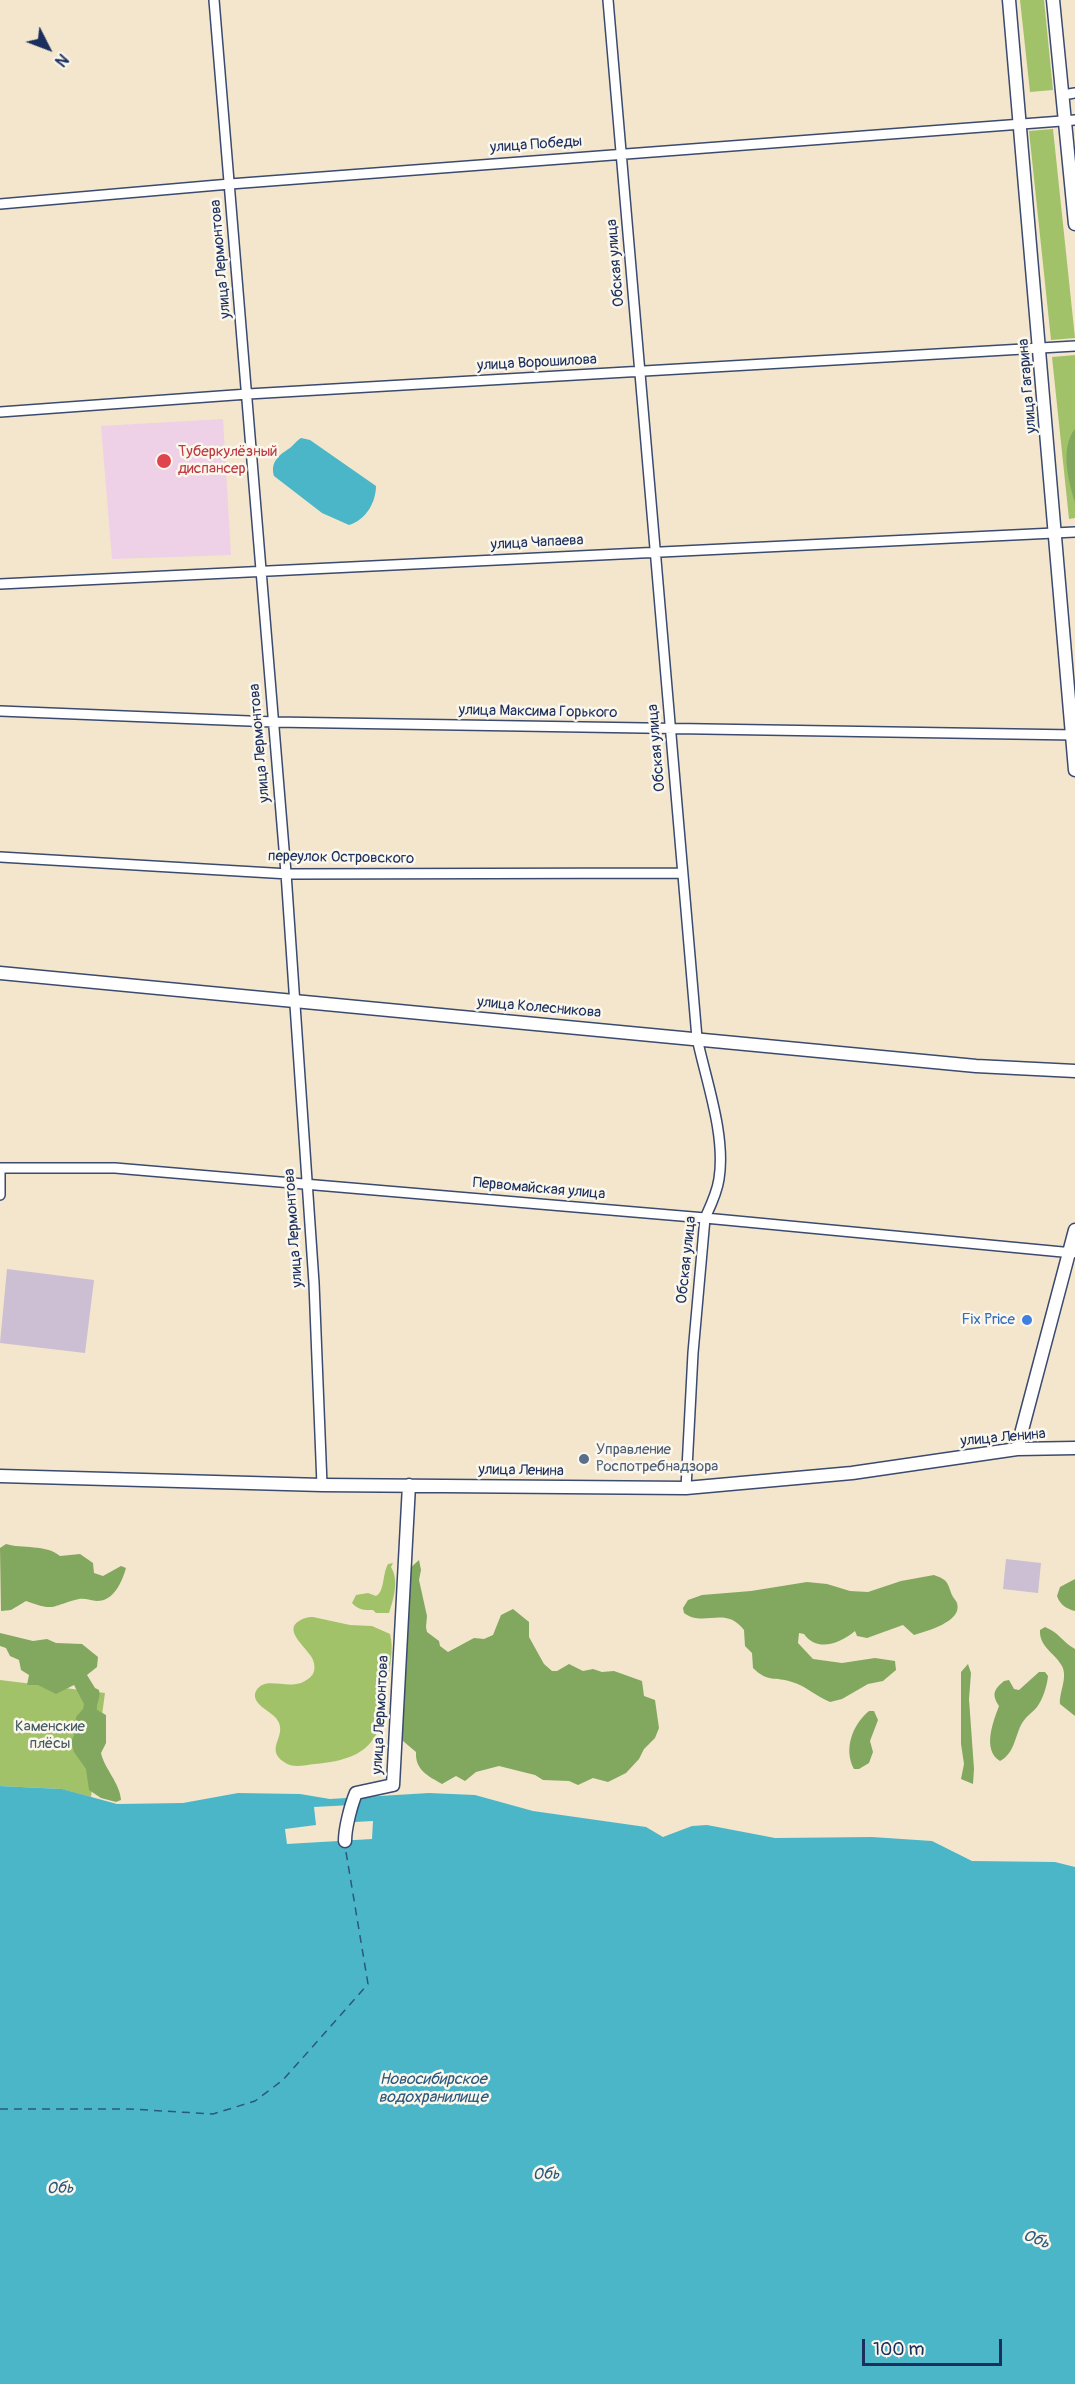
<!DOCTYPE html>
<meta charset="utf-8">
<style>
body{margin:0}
#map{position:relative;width:1075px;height:2384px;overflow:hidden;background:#f3e6cd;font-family:Pangolin,sans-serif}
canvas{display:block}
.north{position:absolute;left:18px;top:18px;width:60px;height:60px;-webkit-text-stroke:4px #fbf7ec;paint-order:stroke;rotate:132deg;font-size:16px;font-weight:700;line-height:24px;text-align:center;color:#1b2f5e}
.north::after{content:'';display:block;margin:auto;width:21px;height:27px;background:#1b2f5e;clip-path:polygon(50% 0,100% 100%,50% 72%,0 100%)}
.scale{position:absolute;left:862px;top:2339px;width:140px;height:27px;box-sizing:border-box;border:3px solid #1b2f5e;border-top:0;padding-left:8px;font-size:18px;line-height:21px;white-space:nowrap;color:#1b2f5e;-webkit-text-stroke:4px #fbf7ec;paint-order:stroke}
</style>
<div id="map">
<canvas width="1075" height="2384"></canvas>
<div class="north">N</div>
<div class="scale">100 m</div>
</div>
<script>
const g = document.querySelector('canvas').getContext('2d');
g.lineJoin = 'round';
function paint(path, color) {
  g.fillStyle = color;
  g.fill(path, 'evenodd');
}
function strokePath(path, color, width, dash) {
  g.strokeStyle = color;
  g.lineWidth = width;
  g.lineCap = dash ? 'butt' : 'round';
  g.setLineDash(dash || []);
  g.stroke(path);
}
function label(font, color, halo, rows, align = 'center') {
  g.font = font + ' Pangolin,sans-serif';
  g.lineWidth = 5;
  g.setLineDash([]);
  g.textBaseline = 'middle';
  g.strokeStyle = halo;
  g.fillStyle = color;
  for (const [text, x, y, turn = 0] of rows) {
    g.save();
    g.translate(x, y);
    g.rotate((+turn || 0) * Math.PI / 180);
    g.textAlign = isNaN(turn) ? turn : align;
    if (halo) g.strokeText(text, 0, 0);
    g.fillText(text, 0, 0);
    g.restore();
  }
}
paint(new Path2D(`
 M223 419 231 555 112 559 101 426Z`), '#eed0e7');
paint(new Path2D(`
 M7 1269 94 1280 85 1353 0 1343Z
 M1006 1559 1041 1563 1038 1593 1003 1589Z`), '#ccbed3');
paint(new Path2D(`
 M1020 0H1044L1053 90 1030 92Z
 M1053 129 1075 338 1051 340 1029 131Z
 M1075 355V518L1069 519 1052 357Z
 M393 1563 391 1567C399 1580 394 1598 389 1613H376L373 1610C364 1610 358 1610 352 1603L356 1595 368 1593 376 1596C385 1591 382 1575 388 1564Z
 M313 1617 350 1625 372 1626 390 1634C394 1648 390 1666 388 1680 383 1735 375 1759 315 1764 304 1765 294 1769 284 1762 263 1748 290 1735 276 1718 270 1711 250 1703 256 1691 267 1672 295 1697 313 1674 315 1670 315 1665 313 1660 309 1649 282 1631 299 1621 304 1618 307 1617 313 1617Z
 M0 1680 105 1693 91 1797 61 1789 0 1786Z`), '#a2c26a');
paint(new Path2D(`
 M1075 429V502C1068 481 1060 447 1075 429Z
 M6 1544C22 1549 46 1544 60 1556L80 1554 93 1563 94 1573 103 1576 121 1566 126 1568C122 1582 114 1601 97 1601 91 1601 86 1598 79 1599 50 1606 56 1612 26 1601L11 1610 1 1611 0 1548Z
 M419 1560 421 1570 419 1580 427 1616 426 1627 427 1632 439 1641 440 1646 448 1652 474 1638 484 1639 493 1635 501 1615 513 1609 529 1622V1637L544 1664 552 1671H557L569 1664 583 1671 593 1669 602 1672 614 1671 642 1681 644 1696 655 1700 659 1728 655 1738 644 1749 639 1759 626 1773 608 1782 593 1778 578 1785 569 1781 543 1780 535 1775 499 1766 476 1772 465 1781 456 1776 442 1784C428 1776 415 1770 416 1752L403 1741 401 1731 404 1705 401 1662 408 1640V1570Z
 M934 1575C948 1580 947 1582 952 1595 953 1598 956 1600 957 1603 963 1622 926 1631 914 1635L903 1625 867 1638 857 1636 855 1631C840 1643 818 1653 804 1634L799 1633 798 1643 813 1659 842 1663 875 1658 895 1661 896 1670 883 1681 868 1684 842 1699 830 1702C817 1697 806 1686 792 1682 775 1676 768 1683 753 1668L752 1653 745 1646 744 1630C725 1605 704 1628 684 1613L683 1608 688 1600 702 1595 751 1591 807 1582 827 1584 850 1591 868 1592 901 1581Z
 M1075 1579V1611C1067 1609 1060 1605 1057 1596L1060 1587Z
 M1045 1627C1060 1633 1062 1642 1075 1649V1716L1060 1704C1059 1692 1068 1678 1062 1666 1055 1653 1039 1647 1040 1630Z
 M0 1633 33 1641 47 1639 56 1643 82 1644 98 1657 97 1667 87 1675 95 1688 99 1690C101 1698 96 1703 97 1710L106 1715V1743L101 1753C105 1770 120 1783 121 1800L116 1802 101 1798 89 1790 86 1769 74 1752 71 1742 75 1733 76 1717 83 1709 84 1704 74 1685 56 1694 38 1685H27L29 1675 21 1670 19 1660 10 1656 6 1648 0 1646Z
 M968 1664 971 1673 969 1699 974 1769 973 1784 961 1779 964 1764 961 1744V1672Z
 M1039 1672H1045L1048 1676C1047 1686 1043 1699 1037 1707 1032 1713 1025 1717 1021 1725 1015 1737 1014 1754 1000 1761 982 1750 993 1722 999 1706 992 1695 993 1690 1004 1681L1009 1680 1014 1689 1019 1690Z
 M869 1711H874L878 1720 870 1741 873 1752 869 1763 859 1769H854C843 1749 853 1724 869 1711Z`), '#81a85e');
paint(new Path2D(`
 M301 438 310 440 376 486C376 502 366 520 349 525L322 513 274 476C270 462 279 455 290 448 294 445 296 441 301 438Z
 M0 1786 62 1789 117 1804 183 1803 238 1793 300 1794 330 1799 429 1793 475 1795 533 1811 646 1827 663 1837 692 1826 707 1825 775 1838 872 1837 932 1841 972 1861 1055 1862 1075 1867V2384H0Z`), '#4cb6c9');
paint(new Path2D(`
 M352 1805 355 1822 373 1821 372 1839 287 1844 285 1829 316 1825 314 1807Z`), '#f3e6cd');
strokePath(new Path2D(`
 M0 2109H130L213 2114 255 2101 283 2080 368 1984 345 1846`), '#2a587e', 1.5, [8, 6]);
const minor = new Path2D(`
 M214 0 286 873 314 1283 322 1485
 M608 0 697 1038C706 1081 726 1135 719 1179 717 1193 711 1205 705 1218L693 1353 686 1488
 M1063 95 1075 93
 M0 204 230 184 1075 120
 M0 412 248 394 1075 346
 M0 584 1075 532
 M0 711 274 722 1075 735
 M0 857 289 874 682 873
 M0 1168H115L705 1218 1073 1253
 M0 1172V1195`);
const tertiary = new Path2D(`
 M1009 0 1075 770
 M1053 0 1075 224
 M0 973 976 1066 1075 1071
 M1017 1449 1075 1230
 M0 1476 322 1485 686 1488 852 1473 1017 1449 1075 1448
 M345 1841C345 1828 351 1805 356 1793L393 1785 409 1485`);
strokePath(minor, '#3b4a6f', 12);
strokePath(tertiary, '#3b4a6f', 15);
strokePath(minor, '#fff', 9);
strokePath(tertiary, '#fff', 12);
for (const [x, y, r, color] of [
 [164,461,8,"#e0444e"],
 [1027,1320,6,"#3f7fe0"],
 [584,1459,6,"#5c6f8a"]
]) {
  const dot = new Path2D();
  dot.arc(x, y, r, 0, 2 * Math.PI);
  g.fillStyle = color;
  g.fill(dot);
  strokePath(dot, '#fbf7ec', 2);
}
label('15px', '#1b2f5e', '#fbf7ec', [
 ["улица Победы",536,145,-4],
 ["улица Лермонтова",221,259,-95],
 ["Обская улица",616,263,-95],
 ["улица Ворошилова",537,363,-3],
 ["улица Гагарина",1028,386,-95],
 ["улица Чапаева",537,543,-3],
 ["улица Максима Горького",538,712,1],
 ["улица Лермонтова",260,743,-95],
 ["Обская улица",657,748,-95],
 ["переулок Островского",341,858,1],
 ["улица Колесникова",539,1008,5],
 ["Первомайская улица",539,1189,5],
 ["улица Лермонтова",294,1228,-94],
 ["Обская улица",687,1260,-84],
 ["улица Ленина",1003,1438,-5],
 ["улица Ленина",521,1471,1],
 ["улица Лермонтова",381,1715,-87]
]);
label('15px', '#be3a42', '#fbf7ec', [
 ["Туберкулёзный",178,452],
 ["диспансер",178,469]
], 'left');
label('15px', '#366cbe', '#fbf7ec', [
 ["Fix Price",1015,1320]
], 'right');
label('15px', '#4e5e75', '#fbf7ec', [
 ["Управление",596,1450],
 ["Роспотребнадзора",596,1467]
], 'left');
label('15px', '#445b62', '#fbf7ec', [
 ["Каменские",50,1727],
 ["плёсы",50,1744]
]);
label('italic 16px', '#2a587e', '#fbf7ec', [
 ["Новосибирское",433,2080],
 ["водохранилище",433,2098],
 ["Обь",546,2175,-2],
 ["Обь",60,2189,-2],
 ["Обь",1036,2240,21]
]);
</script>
